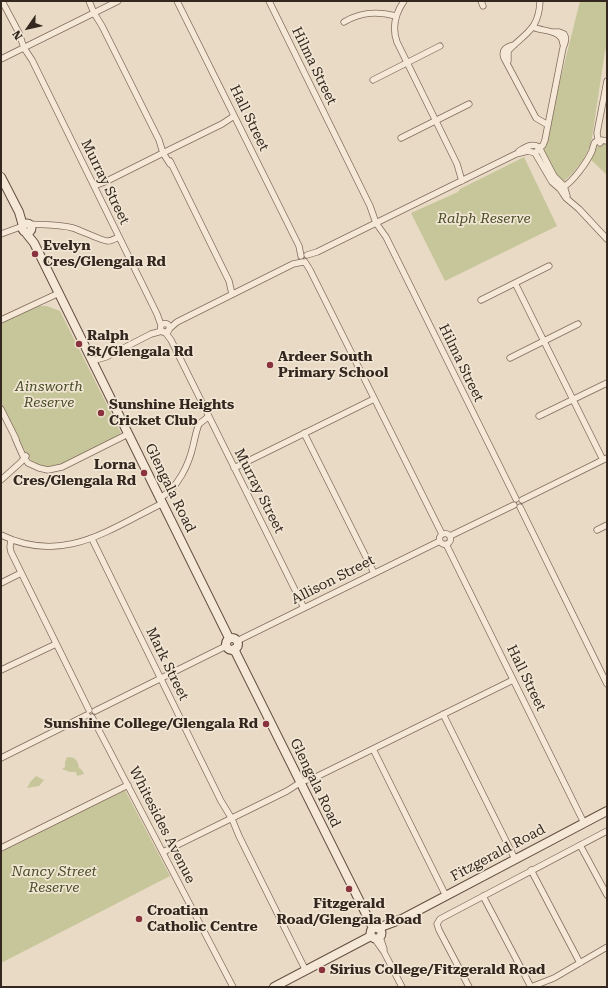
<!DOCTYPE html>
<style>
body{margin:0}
#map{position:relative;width:608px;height:988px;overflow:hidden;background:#e9dac5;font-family:"Roboto Serif",serif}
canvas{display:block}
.frame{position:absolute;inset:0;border:2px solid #33271f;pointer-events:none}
.north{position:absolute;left:8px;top:8px;width:40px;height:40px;-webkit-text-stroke:3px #f1e5d3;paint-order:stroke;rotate:236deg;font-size:11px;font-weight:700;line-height:16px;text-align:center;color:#33271f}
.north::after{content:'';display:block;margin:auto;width:14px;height:18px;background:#33271f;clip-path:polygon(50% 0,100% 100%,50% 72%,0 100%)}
</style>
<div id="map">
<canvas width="608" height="988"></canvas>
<div class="frame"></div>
<div class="north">N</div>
</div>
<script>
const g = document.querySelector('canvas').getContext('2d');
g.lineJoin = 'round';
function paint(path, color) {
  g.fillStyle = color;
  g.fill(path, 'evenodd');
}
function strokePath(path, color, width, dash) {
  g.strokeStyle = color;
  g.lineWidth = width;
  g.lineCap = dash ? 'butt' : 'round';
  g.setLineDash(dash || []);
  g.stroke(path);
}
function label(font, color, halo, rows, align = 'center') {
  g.font = font + ' "Roboto Serif",serif';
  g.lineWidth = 3.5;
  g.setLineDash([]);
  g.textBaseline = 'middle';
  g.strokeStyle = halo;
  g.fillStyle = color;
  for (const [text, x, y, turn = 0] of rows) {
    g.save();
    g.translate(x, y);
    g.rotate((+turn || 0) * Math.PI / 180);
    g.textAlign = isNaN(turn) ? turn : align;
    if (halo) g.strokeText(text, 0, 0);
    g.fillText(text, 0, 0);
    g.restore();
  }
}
paint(new Path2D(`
 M580 1H607V50L605 51 591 144 583 160 572 174 562 183 548 161 543 149Z
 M603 144H607V175L590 159 597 147Z
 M524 157 557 226 445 281 411 213 458 192 460 189Z
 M37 306H47L60 311 121 433 116 437 57 466 43 467 31 460 26 453 1 403V323Z
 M67 757C75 757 78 760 79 768L82 770 84 774 77 776 76 772H70L62 769 65 767V762Z
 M36 776 44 780 39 786 27 788 31 781Z
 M125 790 170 876 1 963V852Z`), '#c6c69a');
const street = new Path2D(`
 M2 1 19 33 24 48 32 60 157 314 161 325
 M89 1 94 13 102 26 159 140 163 153 170 164
 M177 1 299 246 301 256
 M269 1 370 206 376 223 386 237 516 499
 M404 1C395 14 392 28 397 42L457 164 462 181
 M481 1 483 6
 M344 22C361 12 377 11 396 16
 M533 27C543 32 562 29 563 44
 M514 45C506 47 501 50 504 58L536 118 548 125
 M1 59 118 1
 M508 61V51C525 33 539 30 540 1
 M373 80 440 46
 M401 138 469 104
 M600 143 598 140 597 133 607 81
 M519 151C526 147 531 143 539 147L554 176 564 186 567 196
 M535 153 543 145 545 140 563 48C565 43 567 39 564 34L559 32H553
 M535 153 552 182 560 189 566 198 579 209 607 239
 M170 161 229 281 232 294
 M94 186 107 181 163 153 222 124 234 116
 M562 188C573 182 587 162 592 151 593 148 593 145 595 142L601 140 607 141
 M29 224C44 225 58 224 73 228 80 230 104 242 108 241 112 241 116 238 119 237
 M1 234 23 226
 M307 255 317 252 516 154 528 151 535 153
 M305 262 310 270 442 534
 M515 283 603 460
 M481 300 549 266
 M1 320 59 293
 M160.5 328a4.5 4.5 0 1 1 9 0a4.5 4.5 0 1 1-9 0Z
 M169 329 177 322 293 264 303 262
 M165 332 171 340 304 608
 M510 358 578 324
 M92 361 106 357 151 334 162 331
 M1 409 16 439
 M539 416 607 383
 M304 433 374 573
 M15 438 23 456 28 463 39 468 48 470 62 467 128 434
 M234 468 374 399
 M1 480 21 462 26 456
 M160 498C178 488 189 464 193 446 195 438 196 431 199 424L208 417
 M522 500 607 458
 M520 507 607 684
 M597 530 607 525
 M439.5 539a5.5 5.5 0 1 1 11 0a5.5 5.5 0 1 1-11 0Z
 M1 535C63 565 108 530 163 503
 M450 536 514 505
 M92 539 221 801 232 819 239 836 306 971
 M11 540 10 547 11 552 89 710
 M446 544 584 823
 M1 583 21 573
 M237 641 440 541
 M1 670 56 644
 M95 711 226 646
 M443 714 515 859
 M92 717 233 987
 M373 749 446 896
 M1 758 87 715
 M580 845 607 895
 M1 848 128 785
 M163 852 287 791 301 782 316 777 513 680
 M531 870 580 963
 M483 896 531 987 554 978 607 947
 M380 937 384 949
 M374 938 384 952 402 987
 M469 987 439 930 437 924 440 919 607 831`);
const secondary = new Path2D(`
 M1 177 19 212 23 226
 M22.5 228a4.5 4.5 0 1 1 9 0a4.5 4.5 0 1 1-9 0Z
 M26 233 34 243 229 638
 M226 644a6 6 0 1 1 12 0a6 6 0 1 1-12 0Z
 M234 649 373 928
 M370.5 933a5.5 5.5 0 1 1 11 0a5.5 5.5 0 1 1-11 0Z
 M378 928 402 919 607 811
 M274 987 371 936`);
strokePath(street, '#826c5d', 7);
strokePath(secondary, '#644e40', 10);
strokePath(street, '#f5e8d7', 5.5);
strokePath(secondary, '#f5e8d7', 8);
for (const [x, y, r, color] of [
 [35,254,4,"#8a333e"],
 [79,344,4,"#8a333e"],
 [270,365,4,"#8a333e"],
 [101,413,4,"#8a333e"],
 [144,473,4,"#8a333e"],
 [266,724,4,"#8a333e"],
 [349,889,4,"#8a333e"],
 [139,919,4,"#8a333e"],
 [322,970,4,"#8a333e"]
]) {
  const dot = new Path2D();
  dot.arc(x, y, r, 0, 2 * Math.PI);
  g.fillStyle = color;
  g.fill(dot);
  strokePath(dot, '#f1e5d3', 1.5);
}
label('14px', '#33271f', '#f1e5d3', [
 ["Hilma Street",314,66,64],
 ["Hall Street",249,118,64],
 ["Murray Street",105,182,64],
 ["Hilma Street",461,363,64],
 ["Glengala Road",170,488,64],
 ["Murray Street",259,491,63],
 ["Allison Street",333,580,-27],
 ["Mark Street",167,664,64],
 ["Hall Street",526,678,64],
 ["Glengala Road",315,783,64],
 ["Whitesides Avenue",162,825,63],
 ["Fitzgerald Road",498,853,-28]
]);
label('italic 14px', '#494e28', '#f1e5d3', [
 ["Ralph Reserve",484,219],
 ["Ainsworth",49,387],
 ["Reserve",49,403],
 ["Nancy Street",54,872],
 ["Reserve",54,888]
]);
label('bold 14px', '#33271f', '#f1e5d3', [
 ["Evelyn",43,246],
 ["Cres/Glengala Rd",43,262],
 ["Ralph",87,336],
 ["St/Glengala Rd",87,352],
 ["Ardeer South",278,357],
 ["Primary School",278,373],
 ["Sunshine Heights",109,405],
 ["Cricket Club",109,421],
 ["Lorna",136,465,"right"],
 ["Cres/Glengala Rd",136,481,"right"],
 ["Sunshine College/Glengala Rd",258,724,"right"],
 ["Fitzgerald",349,904,"center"],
 ["Road/Glengala Road",349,920,"center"],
 ["Croatian",147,911],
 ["Catholic Centre",147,927],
 ["Sirius College/Fitzgerald Road",330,970]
], 'left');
</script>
